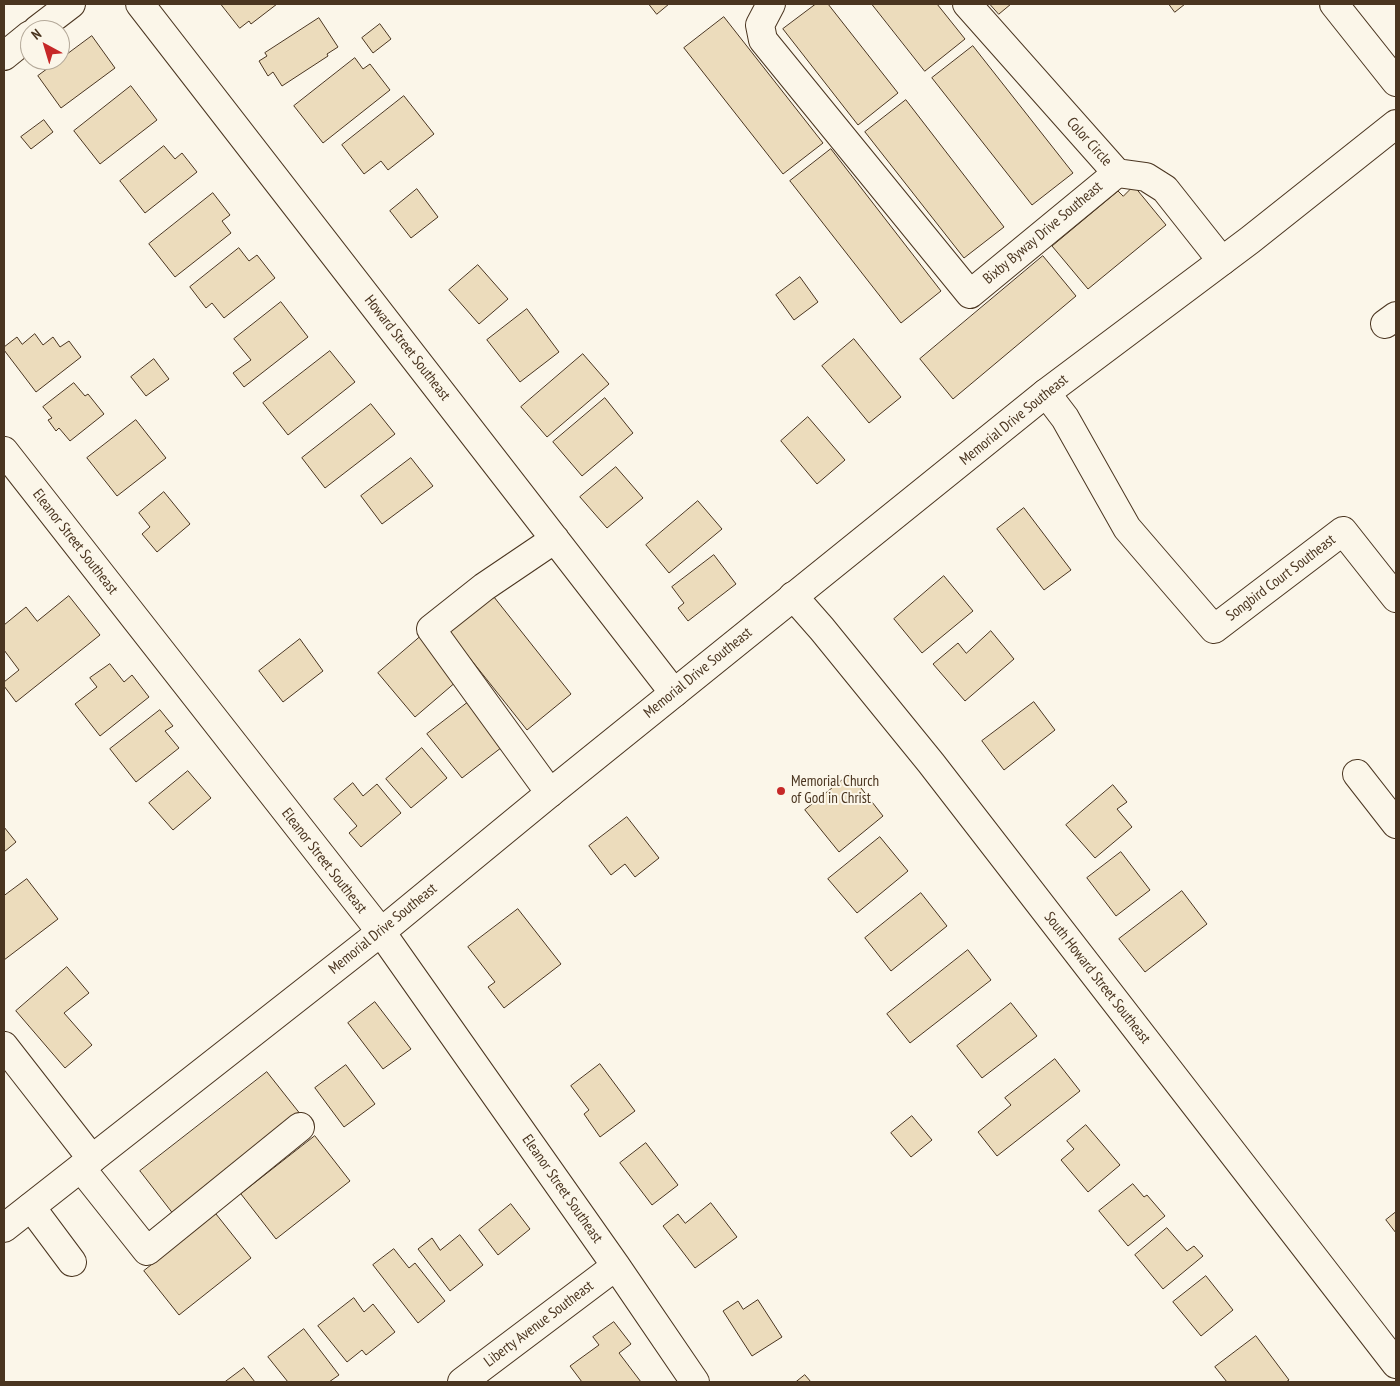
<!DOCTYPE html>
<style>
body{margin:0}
#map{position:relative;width:1400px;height:1386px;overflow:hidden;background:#fbf6e9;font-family:"PT Sans Narrow",sans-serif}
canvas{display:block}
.frame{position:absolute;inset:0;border:5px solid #4a3520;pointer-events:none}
.north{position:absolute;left:20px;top:20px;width:50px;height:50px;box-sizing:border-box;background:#fbf6e9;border:1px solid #b4a999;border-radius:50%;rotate:321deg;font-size:14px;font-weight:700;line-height:20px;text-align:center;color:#4a3520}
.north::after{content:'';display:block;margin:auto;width:18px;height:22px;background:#c62828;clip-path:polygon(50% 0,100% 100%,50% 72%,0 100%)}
</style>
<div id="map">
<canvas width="1400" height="1386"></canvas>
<div class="frame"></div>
<div class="north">N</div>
</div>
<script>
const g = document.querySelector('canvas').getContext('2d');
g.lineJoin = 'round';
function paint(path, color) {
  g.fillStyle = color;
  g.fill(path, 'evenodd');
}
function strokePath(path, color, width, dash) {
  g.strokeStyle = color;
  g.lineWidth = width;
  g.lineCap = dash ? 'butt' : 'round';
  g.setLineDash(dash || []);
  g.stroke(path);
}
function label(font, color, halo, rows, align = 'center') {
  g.font = font + ' "PT Sans Narrow",sans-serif';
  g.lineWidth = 4;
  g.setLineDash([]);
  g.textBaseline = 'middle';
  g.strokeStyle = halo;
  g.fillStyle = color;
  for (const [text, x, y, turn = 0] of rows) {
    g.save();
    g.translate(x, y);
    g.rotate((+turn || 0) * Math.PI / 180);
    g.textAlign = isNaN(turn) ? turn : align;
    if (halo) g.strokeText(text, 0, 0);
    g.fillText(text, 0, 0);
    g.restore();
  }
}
const building = new Path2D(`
 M221 4H277L251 24 249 21 240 28Z
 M649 4H669L657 14Z
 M816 4H828L898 93 858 125 783 29Z
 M872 4H937L965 39 925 71Z
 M990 4H1011L999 14Z
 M1169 4H1185L1175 12Z
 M724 17 823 143 783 174 684 48Z
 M319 18 338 47 327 54 328 56 282 86 273 72 268 76 259 61 267 56 265 53Z
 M380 24 391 39 373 53 362 38Z
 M92 36 115 68 61 108 38 76Z
 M973 46 1073 173 1032 205 932 78Z
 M355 58 363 69 370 64 390 90 323 143 294 106Z
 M131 86 157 120 100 164 74 131Z
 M404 96 434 134 388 170 381 161 364 174 342 145Z
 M906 100 1004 227 964 258 865 132Z
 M44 120 53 132 31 149 21 137Z
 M164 146 175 159 182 153 197 172 145 213 120 181Z
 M831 149 941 291 901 323 790 181Z
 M1134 186 1166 225 1088 289 1052 246 1118 191 1123 196Z
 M417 189 438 217 411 238 390 211Z
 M213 193 230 215 222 221 231 233 175 277 149 244Z
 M239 248 249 261 257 255 275 278 224 318 212 303 206 308 190 287Z
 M1043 256 1076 296 953 399 920 359Z
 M478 265 508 299 479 324 449 290Z
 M800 277 818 302 794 320 776 295Z
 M281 302 308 337 244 387 233 373 251 360 234 339Z
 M527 309 559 352 520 382 487 340Z
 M35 334 43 345 53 337 60 347 69 341 81 357 36 392 4 350V347L17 337 22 344Z
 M854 339 901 397 869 423 822 366Z
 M330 351 355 382 288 435 263 403Z
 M583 354 609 384 547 437 521 407Z
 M154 359 169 379 146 396 131 377Z
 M74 383 85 396 88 394 104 414 70 441 59 428 56 431 48 420 52 418 43 407Z
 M605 398 633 433 582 476 553 442Z
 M371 404 395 434 325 488 302 458Z
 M808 417 845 460 817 484 781 441Z
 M136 420 166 458 117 496 87 458Z
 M411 458 433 486 382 524 361 496Z
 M616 467 643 498 607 528 580 497Z
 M164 492 190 524 157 552 142 534 150 527 139 513Z
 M698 501 722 529 669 573 646 545Z
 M1024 508 1071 570 1044 590 997 529Z
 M714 555 736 584 688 621 678 608 684 603 672 587Z
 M944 576 973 611 922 653 894 619Z
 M490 592 571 694 527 730 445 627Z
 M69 596 100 635 16 702 4 686V682L19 670 4 650V625L26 607 37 621Z
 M991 631 1014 659 965 701 933 664 958 643 966 653Z
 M420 637 457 681 415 717 378 673Z
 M300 639 323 671 283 702 259 671Z
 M110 664 124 682 132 675 149 697 100 736 75 704 97 687 90 678Z
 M471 700 506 744 462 778 427 734Z
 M1034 702 1055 730 1004 770 982 741Z
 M160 710 173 726 165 731 179 748 136 782 110 749Z
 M422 748 447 778 411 808 386 779Z
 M188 771 211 798 173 830 149 803Z
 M850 774 883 816 839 852 805 810Z
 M353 783 363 796 377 784 401 813 361 847 349 833 357 826 334 799Z
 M1113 785 1127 802 1117 809 1132 827 1095 858 1066 825Z
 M627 817 659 858 635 877 625 864 611 875 589 846Z
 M4 827 16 842 4 852Z
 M880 837 908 871 857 913 828 879Z
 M1121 852 1150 890 1116 916 1087 878Z
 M27 879 58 919 4 960V896Z
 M1182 891 1207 924 1145 972 1119 939Z
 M921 893 947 926 891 971 865 938Z
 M518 909 561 964 504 1008 488 987 495 982 468 947Z
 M968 950 991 980 910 1043 887 1014Z
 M67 967 89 993 64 1013 92 1045 65 1068 16 1011Z
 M375 1002 411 1049 383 1069 348 1023Z
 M1011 1003 1037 1036 982 1078 957 1046Z
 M1055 1059 1080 1091 997 1156 978 1132 1011 1105 1005 1098Z
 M600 1064 635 1111 600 1137 584 1114 589 1110 571 1086Z
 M346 1065 375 1104 344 1127 315 1088Z
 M267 1072 301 1115 174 1215 140 1171Z
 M912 1116 932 1140 911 1157 891 1133Z
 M1086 1125 1120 1165 1088 1192 1061 1160 1074 1149 1067 1141Z
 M315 1136 350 1181 276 1239 241 1194Z
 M646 1143 678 1185 652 1205 620 1163Z
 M1133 1184 1144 1197 1147 1195 1165 1216 1128 1246 1099 1211Z
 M711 1203 737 1237 695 1268 663 1226 678 1214 685 1223Z
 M511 1204 530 1229 498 1255 479 1230Z
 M1396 1212V1233L1386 1220Z
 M216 1214 251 1258 179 1315 144 1271Z
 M1167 1228 1187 1251 1194 1246 1203 1256 1163 1289 1135 1255Z
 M460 1235 483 1265 450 1291 418 1249 432 1238 440 1250Z
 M394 1249 409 1268 415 1263 445 1301 418 1323 373 1265Z
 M1206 1276 1233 1310 1201 1336 1173 1302Z
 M354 1298 364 1312 373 1304 395 1332 366 1355 362 1350 347 1362 318 1326Z
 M758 1300 782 1337 752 1356 723 1311 738 1301 743 1309Z
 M614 1322 631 1344 619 1353 641 1382H582L570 1366 599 1345 593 1337Z
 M304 1329 339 1375 329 1382H288L268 1357Z
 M1256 1336 1289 1380 1286 1382H1227L1215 1367Z
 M244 1368 255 1382H225Z
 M805 1375 811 1382H796Z`);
paint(building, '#ecdcbc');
strokePath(building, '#4a3520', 1);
const minor = new Path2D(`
 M140 4 674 693
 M771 4 760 25 763 40 970 294 1117 173
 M967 4 1117 173 1146 177 1165 189 1222 261
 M1334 4 1396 82
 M37 30 71 4
 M4 56 30 35
 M1385 324 1396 316
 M1046 393 1065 418 1127 528 1214 629 1343 531 1396 598
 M4 451 381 932 616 1266 695 1382
 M793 596 822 629 931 763 1396 1364
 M1357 774 1396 824
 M550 793 431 629 484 587 555 539
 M4 1046 92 1159
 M81 1168 147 1251 300 1127
 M31 1207 72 1262
 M462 1382 616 1266`);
const major = new Path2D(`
 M4 1228 381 932 550 793 1046 393 1250 240 1396 124`);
strokePath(minor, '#4a3520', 30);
strokePath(major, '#4a3520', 30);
strokePath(minor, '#fbf6e9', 28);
strokePath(major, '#fbf6e9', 28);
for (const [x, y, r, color] of [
 [781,791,5,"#c62828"]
]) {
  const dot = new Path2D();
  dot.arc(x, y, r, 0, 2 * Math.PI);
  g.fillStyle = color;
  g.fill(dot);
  strokePath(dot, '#fbf6e9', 2);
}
label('15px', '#4a3520', '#fbf6e9', [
 ["Color Circle",1089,142,48],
 ["Bixby Byway Drive Southeast",1043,233,-40],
 ["Howard Street Southeast",407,348,52],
 ["Memorial Drive Southeast",1014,420,-39],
 ["Eleanor Street Southeast",75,542,52],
 ["Songbird Court Southeast",1281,578,-37],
 ["Memorial Drive Southeast",698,673,-39],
 ["Eleanor Street Southeast",324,861,52],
 ["Memorial Drive Southeast",383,929,-39],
 ["South Howard Street Southeast",1097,978,52],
 ["Eleanor Street Southeast",562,1189,55],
 ["Liberty Avenue Southeast",539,1324,-37]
]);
label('15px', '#4a3520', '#fbf6e9', [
 ["Memorial Church",791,782],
 ["of God in Christ",791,799]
], 'left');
</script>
